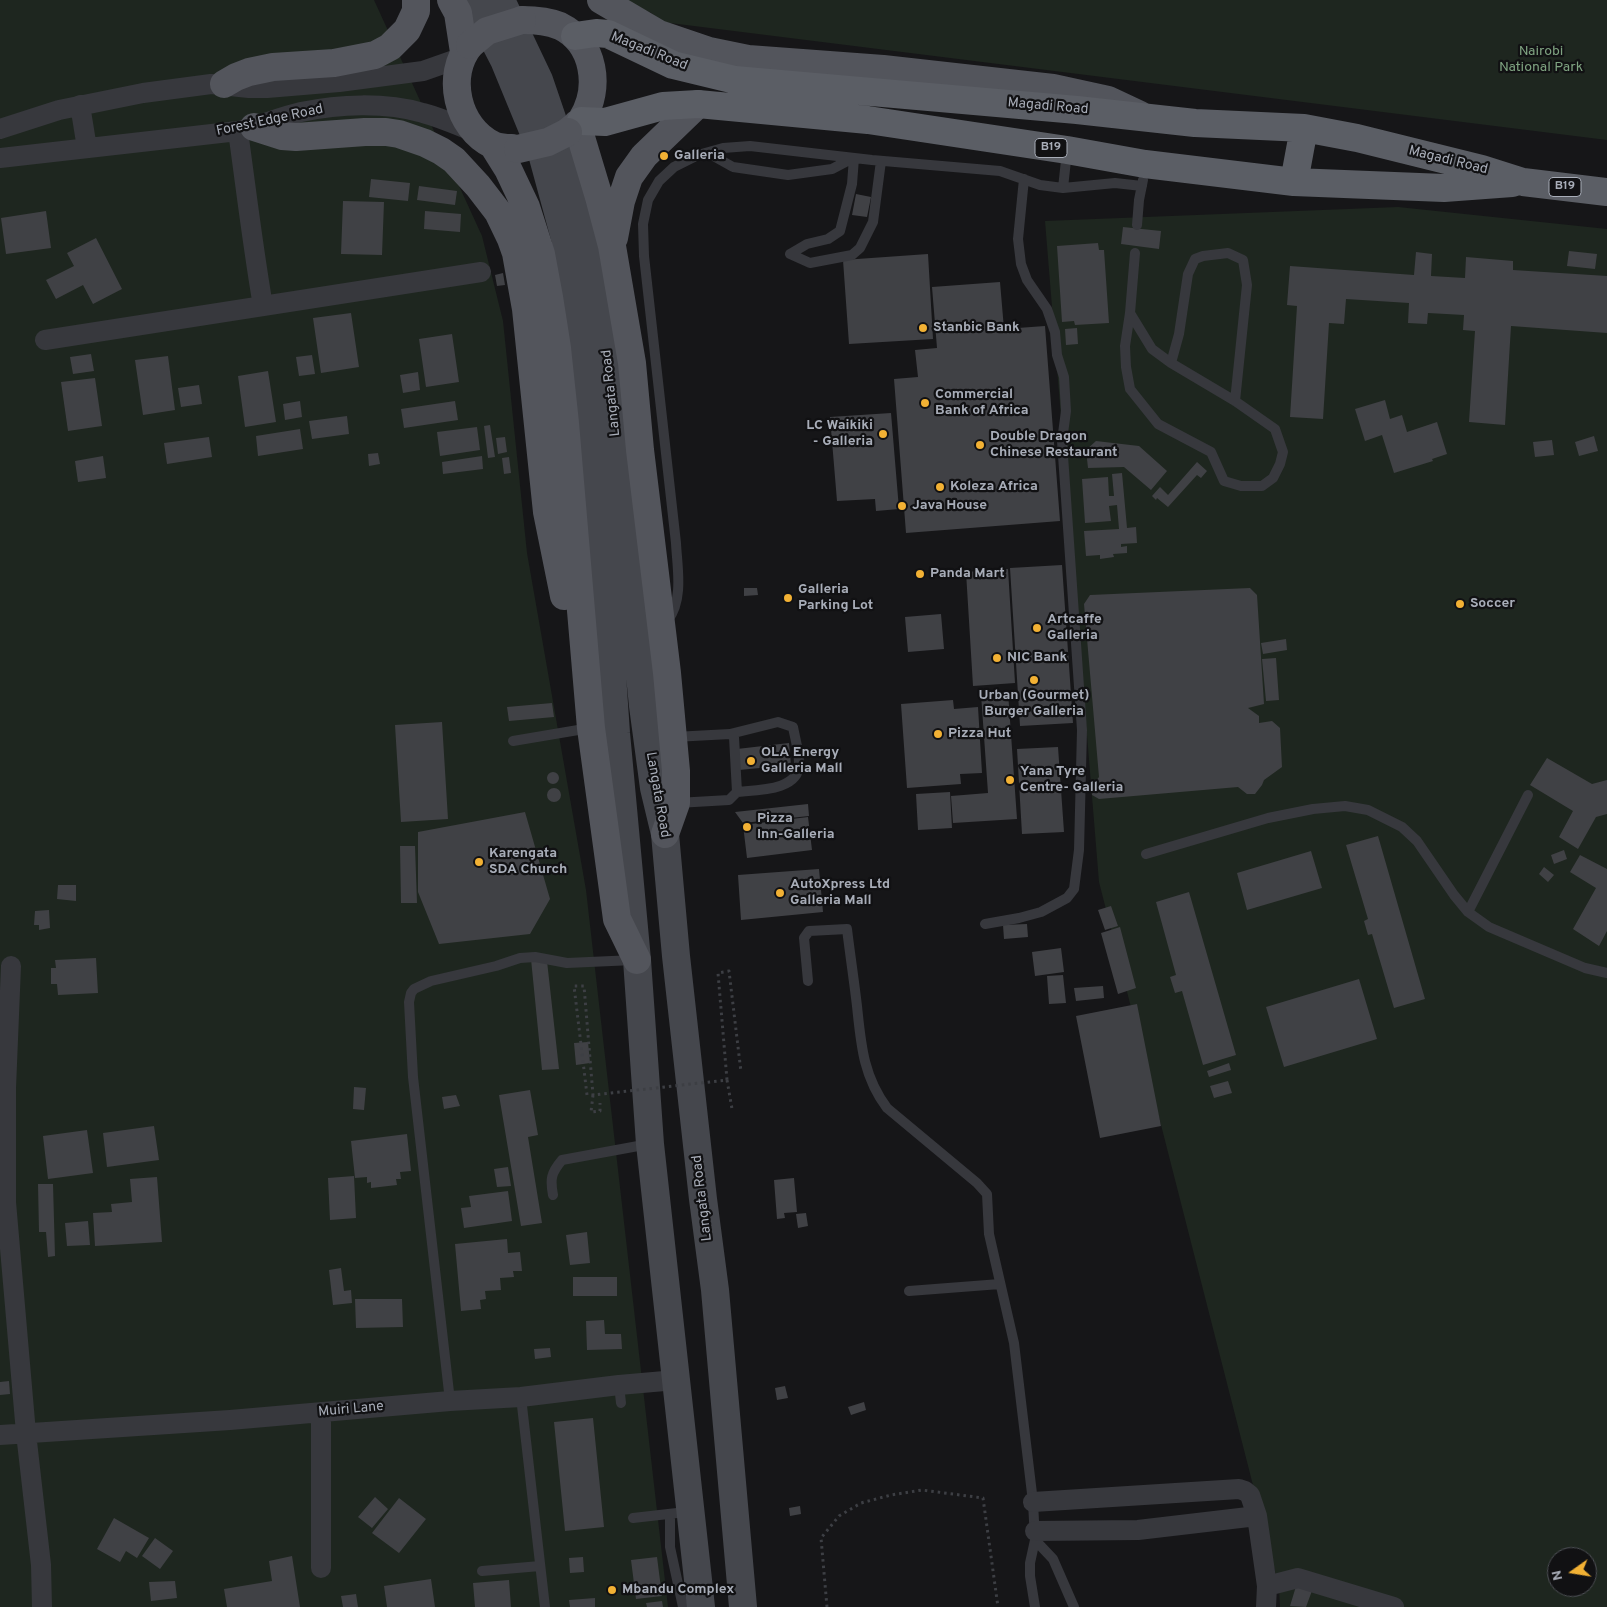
<!DOCTYPE html>
<style>
body{margin:0}
#map{position:relative;width:1607px;height:1607px;overflow:hidden;background:#161618;font-family:Overpass,sans-serif}
canvas{display:block}
.north{position:absolute;left:1547px;top:1547px;width:50px;height:50px;box-sizing:border-box;background:#111113;border:1px solid #4d4f55;border-radius:50%;rotate:257deg;font-size:14px;font-weight:700;line-height:20px;text-align:center;color:#a8adb8}
.north::after{content:'';display:block;margin:auto;width:18px;height:22px;background:#f2b134;clip-path:polygon(50% 0,100% 100%,50% 72%,0 100%)}
</style>
<div id="map">
<canvas width="1607" height="1607"></canvas>
<div class="north">N</div>
</div>
<script>
const g = document.querySelector('canvas').getContext('2d');
g.lineJoin = 'round';
function paint(path, color) {
  g.fillStyle = color;
  g.fill(path, 'evenodd');
}
function strokePath(path, color, width, dash) {
  g.strokeStyle = color;
  g.lineWidth = width;
  g.lineCap = dash ? 'butt' : 'round';
  g.setLineDash(dash || []);
  g.stroke(path);
}
function label(font, color, halo, rows, align = 'center') {
  g.font = font + ' Overpass,sans-serif';
  g.lineWidth = 4.5;
  g.setLineDash([]);
  g.textBaseline = 'middle';
  g.strokeStyle = halo;
  g.fillStyle = color;
  for (const [text, x, y, turn = 0] of rows) {
    g.save();
    g.translate(x, y);
    g.rotate((+turn || 0) * Math.PI / 180);
    g.textAlign = isNaN(turn) ? turn : align;
    if (halo) g.strokeText(text, 0, 0);
    g.fillText(text, 0, 0);
    g.restore();
  }
}
paint(new Path2D(`
 M0 0H374L482 236 503 321 527 553 586 890 668 1607H0Z
 M619 0H1607V140L662 22 650 12 625 9Z
 M1398 207 1607 229V1607H1280L1279 1587 1099 882 1045 221ZM1557 1557H1587V1587H1557Z`), '#1e261f');
paint(new Path2D(`
 M371 179 410 183 408 201 369 197Z
 M419 186 457 191 455 205 417 200Z
 M856 194 871 197 867 217 852 215Z
 M343 201 384 202 382 255 341 254Z
 M46 211 51 248 6 254 1 218Z
 M425 211 461 214 460 232 424 229Z
 M1123 227 1161 231 1159 249 1121 244Z
 M96 238 122 289 93 304 83 285 56 299 46 280 74 266 67 253Z
 M1098 243 1099 250H1104L1109 323 1075 325 1074 321 1062 322 1057 246Z
 M1569 251 1597 254 1595 269 1567 266Z
 M1416 252 1432 254 1431 276 1465 278 1466 257 1513 261V270L1607 276V333L1511 326 1505 425 1469 422 1475 331 1463 330 1464 315 1428 313 1427 324 1408 323 1409 303 1346 299 1344 324 1329 323 1323 419 1290 417 1297 306 1287 305 1290 266 1414 275Z
 M928 254 933 339 849 344 843 260Z
 M503 273 505 285 497 286 495 275Z
 M1000 282 1004 329 1045 326 1060 521 906 533 894 379 918 377 915 350 937 348 932 287Z
 M351 313 359 367 321 373 313 318Z
 M1077 328 1078 344 1066 345 1065 329Z
 M452 334 459 382 426 387 419 339Z
 M91 354 94 371 73 374 70 357Z
 M312 355 315 374 299 376 296 357Z
 M168 356 175 410 143 415 135 360Z
 M268 371 276 422 245 427 238 376Z
 M418 372 420 390 403 393 400 375Z
 M95 378 102 426 68 431 61 382Z
 M199 385 202 404 181 407 178 388Z
 M1385 400 1390 419 1402 415 1407 432 1437 422 1447 454 1432 459 1433 461 1394 473 1382 435 1365 441 1355 409Z
 M300 401 302 417 285 420 283 404Z
 M455 401 458 420 404 428 401 409Z
 M891 413 899 509 876 511 875 499 837 501 830 417Z
 M347 416 349 434 312 439 309 421Z
 M490 425 495 457 488 458 484 426Z
 M477 427 480 450 440 456 437 432Z
 M300 429 303 449 258 456 256 436Z
 M1594 436 1598 451 1579 456 1575 442Z
 M209 437 212 457 167 464 164 443Z
 M505 437 507 452 498 454 496 438Z
 M1552 440 1554 455 1535 457 1533 442Z
 M1096 441 1139 446 1167 471 1151 490 1124 467 1088 468 1086 450Z
 M378 453 380 464 369 466 368 454Z
 M103 456 106 478 78 482 75 461Z
 M482 456 483 469 443 474 442 462Z
 M509 457 511 473 504 474 502 458Z
 M1197 462 1207 471 1201 478 1197 475 1168 507 1157 498 1156 500 1152 496 1160 487 1168 495Z
 M1122 473 1127 528 1136 527 1137 543 1121 544V547L1127 546V553L1113 554 1114 557 1100 559V555L1086 556 1084 531 1119 529 1117 505 1109 506 1111 521 1085 523 1082 479 1108 477 1109 496H1114L1112 474Z
 M1062 565 1073 723 1020 726 1010 568Z
 M1008 569 1015 683 973 686 966 572Z
 M744 588H757L758 595 744 596Z
 M1250 588 1257 595 1264 704 1248 708 1259 716V723L1272 721 1280 728 1282 767 1264 780 1262 785 1255 794H1247L1238 787 1099 799 1092 795 1091 787 1099 777 1084 604 1090 595Z
 M941 614 944 649 908 652 905 617Z
 M1286 639 1287 650 1263 654 1261 643Z
 M1276 658 1279 700 1266 701 1262 659Z
 M1008 692 1017 819 953 823 951 796 988 793 981 694Z
 M953 700 954 709 978 707 982 773 960 774 961 784 907 788 901 704Z
 M552 703 554 717 509 721 507 707Z
 M442 722 448 819 401 822 395 725Z
 M789 743 791 765 739 770 737 749Z
 M1058 747 1064 832 1022 834 1017 749Z
 M1547 758 1592 784 1607 780V814L1596 817 1578 849 1559 837 1573 811 1530 785Z
 M547 778a6 6 0 1 1 12 0a6 6 0 1 1-12 0Z
 M547 795a7 7 0 1 1 14 0a7 7 0 1 1-14 0Z
 M950 792 952 828 918 830 916 794Z
 M808 804 809 816 743 823 735 812Z
 M525 812 550 899 530 934 439 944 418 892V832Z
 M808 817 812 850 747 858 743 825Z
 M1378 836 1425 999 1394 1008 1372 934 1368 935 1364 921 1368 919 1346 845Z
 M400 846H415L417 903H401Z
 M1564 850 1567 859 1554 864 1551 855Z
 M1311 851 1322 888 1247 910 1237 873Z
 M1580 855 1607 869V931L1599 946 1573 929 1596 888 1570 872Z
 M1544 867 1554 875 1548 882 1539 874Z
 M819 869 823 912 741 920 738 875Z
 M58 885H76V901L57 899Z
 M1189 892 1236 1055 1203 1065 1182 991 1175 993 1170 977 1176 975 1156 902Z
 M1111 906 1118 926 1105 930 1098 910Z
 M49 910 50 928 39 930V925H34L35 911Z
 M1027 924 1028 937 1004 939 1003 925Z
 M1120 927 1136 988 1118 994 1101 933Z
 M1061 948 1064 972 1035 976 1032 952Z
 M96 958 98 993 58 995 57 984H51V968H56L55 960Z
 M531 959 547 961 559 1069 542 1070Z
 M1063 975 1066 1003 1049 1004 1047 976Z
 M1359 979 1377 1039 1284 1067 1266 1007Z
 M1103 986 1104 998 1076 1001 1074 988Z
 M1137 1004 1161 1126 1100 1138 1076 1016Z
 M588 1042 590 1063 576 1065 574 1043Z
 M1229 1063 1231 1070 1209 1077 1207 1071Z
 M1228 1081 1232 1093 1214 1098 1210 1086Z
 M354 1087 366 1088 364 1110 353 1109Z
 M530 1090 538 1135 528 1137 542 1223 521 1226 499 1095Z
 M456 1095 460 1106 444 1109 442 1097Z
 M154 1126 159 1160 107 1167 103 1133Z
 M87 1130 93 1173 48 1179 43 1136Z
 M407 1134 411 1171 400 1172 401 1179H396L397 1185 371 1188V1182L367 1183V1177L355 1178 351 1141Z
 M508 1167 511 1186 497 1187 494 1169Z
 M354 1176 356 1218 330 1220 328 1178Z
 M157 1177 162 1242 95 1246 93 1213 112 1212 111 1204 132 1202 130 1179Z
 M794 1178 797 1212 784 1213 785 1218 777 1219 774 1180Z
 M38 1184H53L55 1256 48 1257 46 1232H39Z
 M508 1191 512 1221 464 1228 461 1208 471 1207 469 1196Z
 M806 1213 808 1226 798 1228 796 1214Z
 M88 1221 90 1245 67 1246 65 1223Z
 M587 1232 590 1263 570 1265 566 1235Z
 M507 1239 508 1253 520 1252 522 1271H513L514 1277 500 1278 501 1290 485 1291 486 1299 480 1300 481 1309 461 1311 455 1244Z
 M341 1268 344 1291 351 1290 352 1303 333 1305 329 1270Z
 M573 1277H617V1296H573Z
 M355 1299H402L403 1327 356 1328Z
 M604 1320 605 1334H621L622 1349 587 1350 586 1321Z
 M550 1348 551 1357 535 1359 534 1349Z
 M9 1381 10 1394 0 1395V1382Z
 M785 1386 788 1398 777 1400 775 1388Z
 M864 1402 866 1410 851 1415 848 1407Z
 M593 1418 604 1527 565 1531 554 1422Z
 M375 1497 388 1509 372 1528 358 1517Z
 M399 1498 426 1519 399 1553 372 1533Z
 M800 1506 801 1514 790 1516 789 1508Z
 M114 1518 149 1538 137 1558 126 1551 120 1562 97 1549Z
 M155 1538 173 1551 160 1569 142 1556Z
 M292 1556 300 1607H227L224 1589 272 1581 269 1561Z
 M583 1557 584 1572 570 1573 569 1558Z
 M657 1557 662 1596 636 1599 631 1560Z
 M431 1579 435 1607H387L384 1586Z
 M509 1580 511 1607H475L473 1583Z
 M175 1581 177 1598 151 1601 149 1582Z
 M1297 1583 1313 1588 1306 1607 1290 1606Z
 M356 1594 358 1607H343L341 1596Z
 M595 1598V1607H570L569 1600Z
 M662 1601 663 1607H647L646 1603Z`), '#404145');
strokePath(new Path2D(`
 M727 1080 732 1109
 M593 1095 591 1112 600 1111V1103
 M827 1607 821 1538 839 1516 861 1503 891 1495 922 1490 983 1498 998 1607`), '#3d3f44', 3, [2.5, 4]);
strokePath(new Path2D(`
 M708 153 733 167 788 175 832 169 853 158
 M1063 188 1067 151
 M1137 225 1139 200 1143 180
 M790 254 810 263 852 255 860 248 873 222 881 161
 M790 254 807 244 828 239 840 231 852 184 854 158
 M1130 313 1152 349 1171 363 1235 401 1275 429 1283 452 1280 464 1273 478 1262 486H1241L1224 481 1211 452 1158 424 1130 389 1126 367 1125 346 1130 313 1135 253
 M1171 363 1179 334 1188 274 1195 259 1203 256 1228 253 1243 260 1247 285 1235 401
 M668 620C684 599 677 566 676 543L644 256 643 224 648 200 659 181 674 167 698 155 723 148 750 146 872 160 1000 171 1040 185 1063 188 1115 183 1142 186
 M730 734 778 722 793 727C795 738 799 751 799 763 800 791 757 790 737 792
 M674 737 730 734 734 737 737 792 729 800 677 803
 M513 741 590 728
 M1146 854 1268 818 1313 809 1345 806 1368 810 1402 827 1417 841 1454 895 1468 912 1489 927 1585 968 1607 973
 M1468 912 1528 795
 M985 924 1019 918 1041 912 1067 898 1074 889 1079 850 1082 730 1062 441 1066 411 1064 377 1057 355 1055 332 1047 309 1027 280 1021 264 1018 239 1024 179
 M808 981 804 938 809 931 847 929C850 954 854 980 857 1006 861 1044 863 1076 887 1108L977 1183 987 1194 989 1234 1014 1343 1033 1502 1035 1540 1030 1563V1576L1035 1607
 M553 1195C550 1179 551 1173 562 1160L649 1144
 M909 1291 1000 1284
 M619 1385 621 1403
 M521 1397 545 1607
 M450 1401 413 1077 409 1002 411 993 414 989 431 981 496 966 520 958 535 957 567 963 634 960
 M670 1514V1547L683 1607
 M633 1518 677 1513
 M1035 1540 1053 1559 1074 1607
 M482 1571 540 1566`), '#37383d', 10);
strokePath(new Path2D(`
 M80 105 87 148
 M0 129 59 110 143 93 211 84 249 88H267L339 82 423 71 460 58
 M238 131C246 189 253 248 263 306L481 272
 M0 158 238 131C259 126 279 117 301 112 339 104 385 102 423 113 442 118 459 126 477 133
 M45 340 263 306
 M11 966 6 1088V1202L26 1433 41 1565 42 1607
 M321 1412V1568
 M0 1435 230 1420 450 1401 521 1397 619 1385 676 1380
 M1033 1502 1239 1489 1245 1491 1250 1495 1257 1516 1267 1586 1266 1607
 M1035 1531 1138 1530 1257 1516
 M1267 1586 1298 1578 1394 1607`), '#37383d', 20);
strokePath(new Path2D(`
 M473 0 504 60 541 150 565 238 585 358 605 573 616 733 637 960 650 1144 701 1607
 M501 0 539 80 569 168 590 243 609 357 643 706 654 788 665 834 676 956 703 1199 715 1290 743 1607`), '#45474d', 28);
strokePath(new Path2D(`
 M451 0 458 13 464 52
 M601 0 659 34 709 51 748 59 883 69 1053 88 1108 100 1140 115
 M522 20C535 20 548 21 560 26 595 43 601 88 582 119 579 124 572 128 568 132
 M470 45C445 75 457 128 493 145 498 147 506 148 512 148
 M224 84 236 77 249 72 273 67 334 63 375 55 390 47 407 30 416 11V0
 M577 124 599 197 612 246 632 363 640 450 667 673 676 771V803L665 834
 M254 127 282 136 296 137 365 132H386L399 134 425 143 441 151 454 160 478 186 498 212 511 239 516 253 526 309 547 512 564 596
 M493 145 508 169 526 207 541 254 549 297 557 348 565 423 591 728 617 919 637 960
 M614 238 621 201 629 177 644 156 698 104`), '#53555c', 28);
strokePath(new Path2D(`
 M575 36 596 33 608 34 673 65 735 80 1077 110 1195 123 1304 128 1357 138 1482 169 1523 182 1607 192
 M581 121 605 122 663 106 698 104 868 120 1067 150 1145 164 1294 182 1444 188 1512 183
 M1294 182 1304 128`), '#5b5e65', 28);
strokePath(new Path2D(`
 M587 1095 574 986H584L593 1095 727 1080 718 973 729 971 741 1072`), '#3d3f44', 3, [2.5, 4]);
strokePath(new Path2D(`
 M470 45 487 31 522 20
 M518 149 548 142 568 132`), '#53555c', 28);
for (const [x, y, r, color] of [
 [664,156,5,"#f2b134"],
 [923,328,5,"#f2b134"],
 [925,403,5,"#f2b134"],
 [883,434,5,"#f2b134"],
 [980,445,5,"#f2b134"],
 [940,487,5,"#f2b134"],
 [902,506,5,"#f2b134"],
 [920,574,5,"#f2b134"],
 [788,598,5,"#f2b134"],
 [1460,604,5,"#f2b134"],
 [1037,628,5,"#f2b134"],
 [997,658,5,"#f2b134"],
 [1034,680,5,"#f2b134"],
 [938,734,5,"#f2b134"],
 [751,761,5,"#f2b134"],
 [1010,780,5,"#f2b134"],
 [747,827,5,"#f2b134"],
 [479,862,5,"#f2b134"],
 [780,893,5,"#f2b134"],
 [612,1590,5,"#f2b134"]
]) {
  const dot = new Path2D();
  dot.arc(x, y, r, 0, 2 * Math.PI);
  g.fillStyle = color;
  g.fill(dot);
  strokePath(dot, '#111113', 2);
}
for (const [x, y, w] of [
 [1051,148,32],
 [1565,187,32]
]) {
  const box = new Path2D();
  box.roundRect(x - w / 2, y - 9.5, w, 19, 4);
  g.fillStyle = '#111113';
  g.fill(box);
  strokePath(box, '#a8adb8', 1);
}
label('bold 12px', '#a8adb8', null, [
 ["B19",1051,148],
 ["B19",1565,187]
]);
label('14px', '#a8adb8', '#111113', [
 ["Magadi Road",649,52,22],
 ["Magadi Road",1048,107,5],
 ["Forest Edge Road",270,121,-12],
 ["Magadi Road",1448,161,14],
 ["Langata Road",612,393,-96],
 ["Langata Road",657,795,80],
 ["Langata Road",703,1198,-97],
 ["Muiri Lane",351,1410,-5]
]);
label('14px', '#7fa381', '#111113', [
 ["Nairobi",1541,52],
 ["National Park",1541,68]
]);
label('bold 14px', '#a8adb8', '#111113', [
 ["Galleria",674,156],
 ["Stanbic Bank",933,328],
 ["Commercial",935,395],
 ["Bank of Africa",935,411],
 ["LC Waikiki",873,426,"right"],
 ["- Galleria",873,442,"right"],
 ["Double Dragon",990,437],
 ["Chinese Restaurant",990,453],
 ["Koleza Africa",950,487],
 ["Java House",912,506],
 ["Panda Mart",930,574],
 ["Galleria",798,590],
 ["Parking Lot",798,606],
 ["Soccer",1470,604],
 ["Artcaffe",1047,620],
 ["Galleria",1047,636],
 ["NIC Bank",1007,658],
 ["Urban (Gourmet)",1034,696,"center"],
 ["Burger Galleria",1034,712,"center"],
 ["Pizza Hut",948,734],
 ["OLA Energy",761,753],
 ["Galleria Mall",761,769],
 ["Yana Tyre",1020,772],
 ["Centre- Galleria",1020,788],
 ["Pizza",757,819],
 ["Inn-Galleria",757,835],
 ["Karengata",489,854],
 ["SDA Church",489,870],
 ["AutoXpress Ltd",790,885],
 ["Galleria Mall",790,901],
 ["Mbandu Complex",622,1590]
], 'left');
</script>
